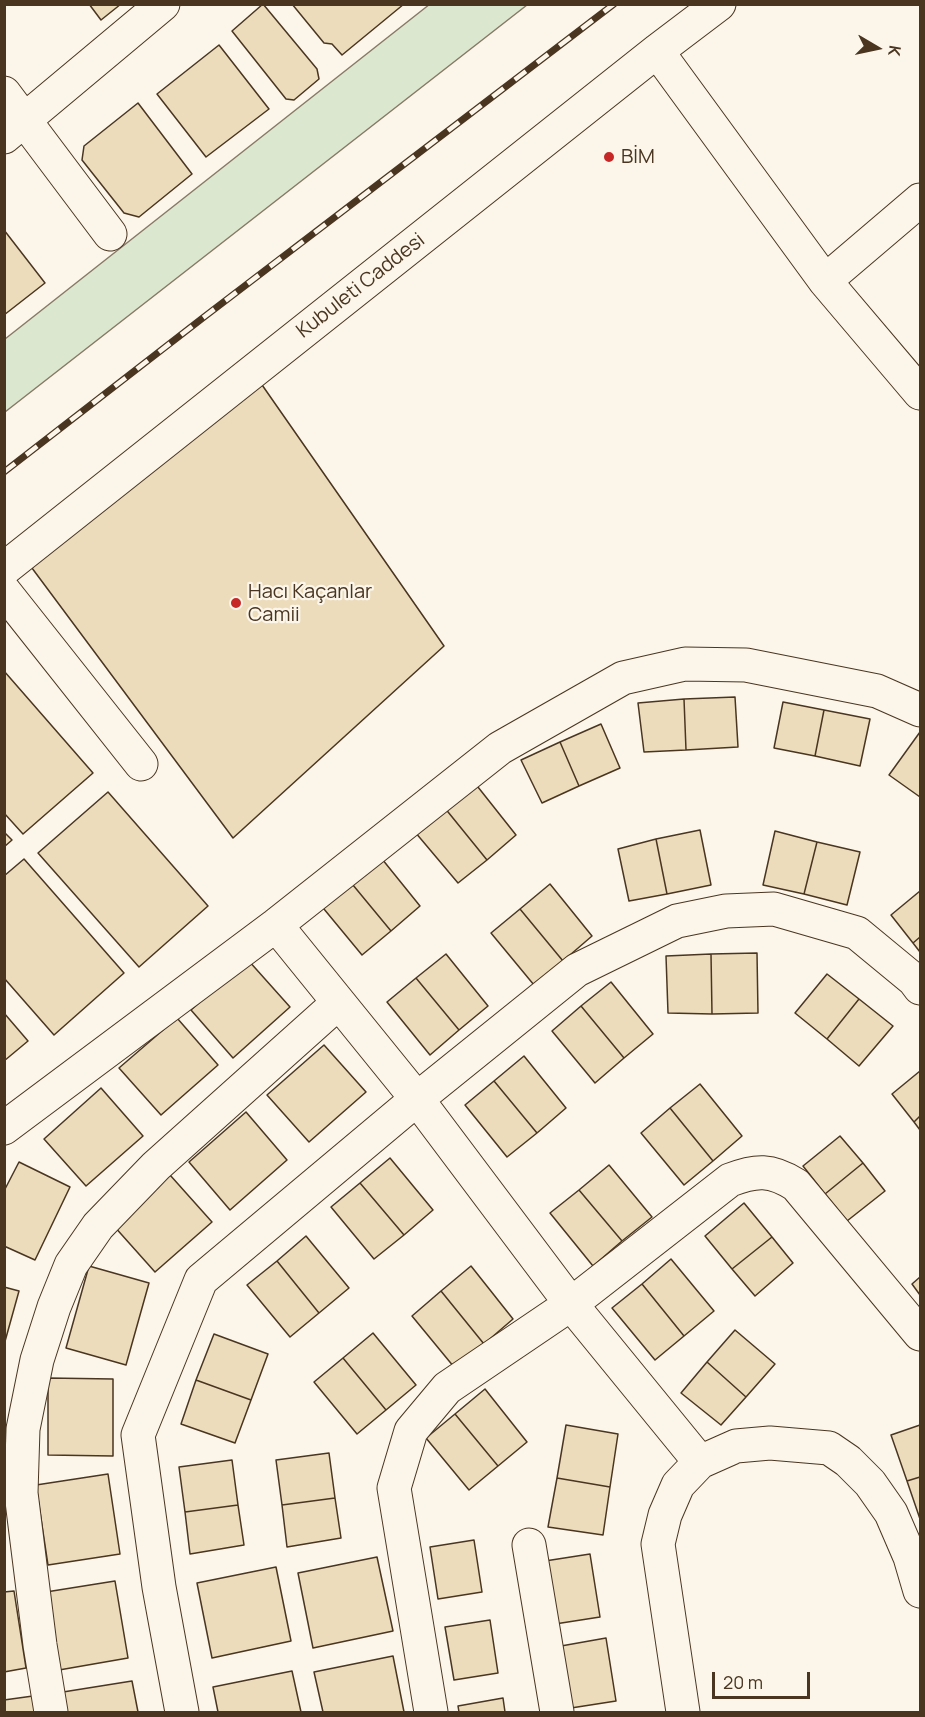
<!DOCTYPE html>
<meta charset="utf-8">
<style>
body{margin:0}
#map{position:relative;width:925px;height:1717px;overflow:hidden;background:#fbf6e9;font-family:Manrope,sans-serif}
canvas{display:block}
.frame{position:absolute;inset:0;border:6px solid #4a3520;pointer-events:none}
.north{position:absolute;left:847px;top:18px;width:60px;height:60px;-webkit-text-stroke:4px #fbf6e9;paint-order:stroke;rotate:99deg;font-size:16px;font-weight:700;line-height:24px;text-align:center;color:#4a3520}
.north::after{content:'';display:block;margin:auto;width:21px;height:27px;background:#4a3520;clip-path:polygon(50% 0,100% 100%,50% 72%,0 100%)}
.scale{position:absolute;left:712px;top:1672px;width:98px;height:27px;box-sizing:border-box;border:3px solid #4a3520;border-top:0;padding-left:8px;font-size:18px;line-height:21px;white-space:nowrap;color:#4a3520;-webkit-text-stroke:4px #fbf6e9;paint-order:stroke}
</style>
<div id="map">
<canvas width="925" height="1717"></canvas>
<div class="frame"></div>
<div class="north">K</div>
<div class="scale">20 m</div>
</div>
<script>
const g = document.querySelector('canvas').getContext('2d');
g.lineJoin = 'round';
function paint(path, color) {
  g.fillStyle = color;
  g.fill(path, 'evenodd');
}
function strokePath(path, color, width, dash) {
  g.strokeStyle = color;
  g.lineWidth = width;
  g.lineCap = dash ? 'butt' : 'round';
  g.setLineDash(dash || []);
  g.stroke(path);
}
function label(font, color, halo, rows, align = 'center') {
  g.font = font + ' Manrope,sans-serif';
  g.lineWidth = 4.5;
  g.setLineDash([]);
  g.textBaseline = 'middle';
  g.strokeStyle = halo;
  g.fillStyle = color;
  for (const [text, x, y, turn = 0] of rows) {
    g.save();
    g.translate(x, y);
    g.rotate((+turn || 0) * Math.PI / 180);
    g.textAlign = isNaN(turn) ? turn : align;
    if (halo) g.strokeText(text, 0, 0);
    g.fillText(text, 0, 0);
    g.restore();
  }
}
const green = new Path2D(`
 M430 4 527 5 5 412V339Z`);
paint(green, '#dce7d0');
strokePath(green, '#887966', 1.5);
const building = new Path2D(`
 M89 4H121L101 20Z
 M263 4 317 69 319 79 294 100 286 99 232 31Z
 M292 4H404L342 55 332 44 324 43Z
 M219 45 269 109 206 157 157 94Z
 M138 103 192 174 139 217 124 213 82 160 84 146Z
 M4 230 45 283 4 315Z
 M260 382 444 646 233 838 26 560Z
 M4 671 93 773 23 834 4 813Z
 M735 697 738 747 686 750 684 699Z
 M684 699 686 750 644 752 638 703Z
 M783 702 824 710 815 756 774 748Z
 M824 710 870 719 860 766 815 756Z
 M601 724 620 768 579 786 560 742Z
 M920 732V797L889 775Z
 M560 742 579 786 542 803 521 760Z
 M474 782 516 835 487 860 444 807Z
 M108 792 208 906 139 967 38 853Z
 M444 807 487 860 458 883 415 832Z
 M700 830 711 885 667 894 656 839Z
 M775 831 817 842 804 894 763 885Z
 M4 832 12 840 4 847Z
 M656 839 667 894 629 901 618 849Z
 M817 842 860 852 847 905 804 894Z
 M378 854 420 906 391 931 348 879Z
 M24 859 124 973 54 1035 4 978V876Z
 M348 879 391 931 362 955 319 903Z
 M550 884 592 936 563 961 520 909Z
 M920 891V937L913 943 891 915Z
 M520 909 563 961 534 985 491 933Z
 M920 937V952L913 943Z
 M757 953 758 1013 712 1014 711 954Z
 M446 954 488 1006 459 1030 416 978Z
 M711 954 712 1014 668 1013 666 956Z
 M248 960 290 1007 233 1058 191 1010Z
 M827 974 859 999 827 1039 795 1013Z
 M416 978 459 1030 430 1055 387 1002Z
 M611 982 653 1034 624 1058 581 1006Z
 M859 999 893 1026 859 1066 827 1039Z
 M581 1006 624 1058 595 1083 552 1031Z
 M4 1013 28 1041 4 1061Z
 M177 1018 218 1065 161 1115 119 1068Z
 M324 1045 366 1092 309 1142 267 1095Z
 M524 1056 566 1108 537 1133 494 1081Z
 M920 1071V1116L914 1122 892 1094Z
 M494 1081 537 1133 507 1157 465 1105Z
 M700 1084 742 1136 713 1161 670 1108Z
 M101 1088 143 1136 86 1186 44 1139Z
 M670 1108 713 1161 684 1185 641 1133Z
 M246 1112 287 1160 230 1210 189 1162Z
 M920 1116V1130L914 1122Z
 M840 1136 863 1163 825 1194 803 1166Z
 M390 1158 433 1210 404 1235 360 1183Z
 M19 1162 70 1187 35 1260 4 1246V1191Z
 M863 1163 885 1191 847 1221 825 1194Z
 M609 1165 652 1217 622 1241 579 1190Z
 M170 1175 212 1222 155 1272 113 1225Z
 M360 1183 404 1235 374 1259 331 1207Z
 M579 1190 622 1241 593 1266 550 1213Z
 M744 1203 772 1237 732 1269 705 1236Z
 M306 1236 349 1288 319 1313 277 1261Z
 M772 1237 793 1263 755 1296 732 1269Z
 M671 1259 714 1311 684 1336 642 1284Z
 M277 1261 319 1313 290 1337 247 1285Z
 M89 1266 149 1283 126 1365 66 1348Z
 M471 1266 513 1319 484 1344 441 1291Z
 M920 1277V1295L912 1284Z
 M642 1284 684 1336 655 1360 612 1308Z
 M4 1287 19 1291 4 1345Z
 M441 1291 484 1344 454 1367 412 1316Z
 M735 1330 775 1364 746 1397 707 1362Z
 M373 1333 416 1385 386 1410 343 1358Z
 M214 1334 268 1354 251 1400 196 1380Z
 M343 1358 386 1410 357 1434 314 1382Z
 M707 1362 746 1397 721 1425 681 1393Z
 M48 1378 113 1379V1456L48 1455Z
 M196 1380 251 1400 235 1443 181 1424Z
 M485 1389 527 1442 498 1466 455 1414Z
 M455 1414 498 1466 469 1490 426 1438Z
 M566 1425 618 1434 610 1487 557 1478Z
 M920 1425V1477L907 1481 891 1435Z
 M329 1453 335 1498 282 1505 276 1460Z
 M232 1460 238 1505 185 1512 179 1467Z
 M108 1474 120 1554 48 1565 36 1485Z
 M920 1477V1519L907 1481Z
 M557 1478 610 1487 603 1535 548 1527Z
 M335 1498 341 1538 287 1547 282 1505Z
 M238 1505 244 1545 190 1554 185 1512Z
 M474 1540 482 1592 438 1599 430 1547Z
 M590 1554 600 1617 555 1624 545 1561Z
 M377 1557 393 1631 313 1648 298 1573Z
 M276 1567 291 1641 212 1658 197 1583Z
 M115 1581 128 1658 59 1670 46 1592Z
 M14 1591 26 1668 4 1672V1592Z
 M490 1620 498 1673 454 1680 445 1627Z
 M606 1638 616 1701 571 1708 561 1646Z
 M393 1656 404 1712H323L314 1672Z
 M292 1671 301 1712H218L213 1687Z
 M132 1681 138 1712H66L63 1692Z
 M33 1696 35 1712H4V1700Z
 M503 1698 505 1712H459L458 1706Z`);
paint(building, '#ecdcbc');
strokePath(building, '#4a3520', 1.5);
const minor = new Path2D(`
 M657 51 825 281 920 393
 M4 93 110 234
 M4 137 163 4
 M825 281 920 200
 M4 569 657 51 719 4
 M4 591 141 764
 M276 925 417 1099 571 1304 700 1462
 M4 1128 276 925 500 748 623 678 685 664 746 665 877 691 920 710
 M529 1545 557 1712
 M51 1712 40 1645 21 1493 23 1429 37 1360 54 1307 71 1265 98 1226 156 1166 338 1003
 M182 1712 159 1587 138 1435 201 1280 417 1099 577 970 677 921 726 911 774 909 857 933 914 980 920 988
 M431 1712 394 1488 411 1431 447 1388 571 1304 730 1180C756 1170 771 1169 796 1185L920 1334
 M683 1712 658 1544 665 1515 678 1485 700 1462 736 1446 770 1443 829 1448 848 1461 870 1483 891 1513 910 1557 920 1591`);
strokePath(minor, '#4a3520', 35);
strokePath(minor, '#fbf6e9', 33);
const rail = new Path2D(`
 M4 472 204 317 614 4`);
strokePath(rail, '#4a3520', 7);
strokePath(rail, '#fbf6e9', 4.5, [14]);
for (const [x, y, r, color] of [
 [609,157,6,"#c62828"],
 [236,603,6,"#c62828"]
]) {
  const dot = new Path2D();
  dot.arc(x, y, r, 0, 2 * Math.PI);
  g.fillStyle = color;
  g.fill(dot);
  strokePath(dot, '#fbf6e9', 2);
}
label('20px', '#4a3520', '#fbf6e9', [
 ["BİM",621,157],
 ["Hacı Kaçanlar",248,592],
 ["Camii",248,615]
], 'left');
label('20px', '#4a3520', '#fbf6e9', [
 ["Kubuleti Caddesi",361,286,-38]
]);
</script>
